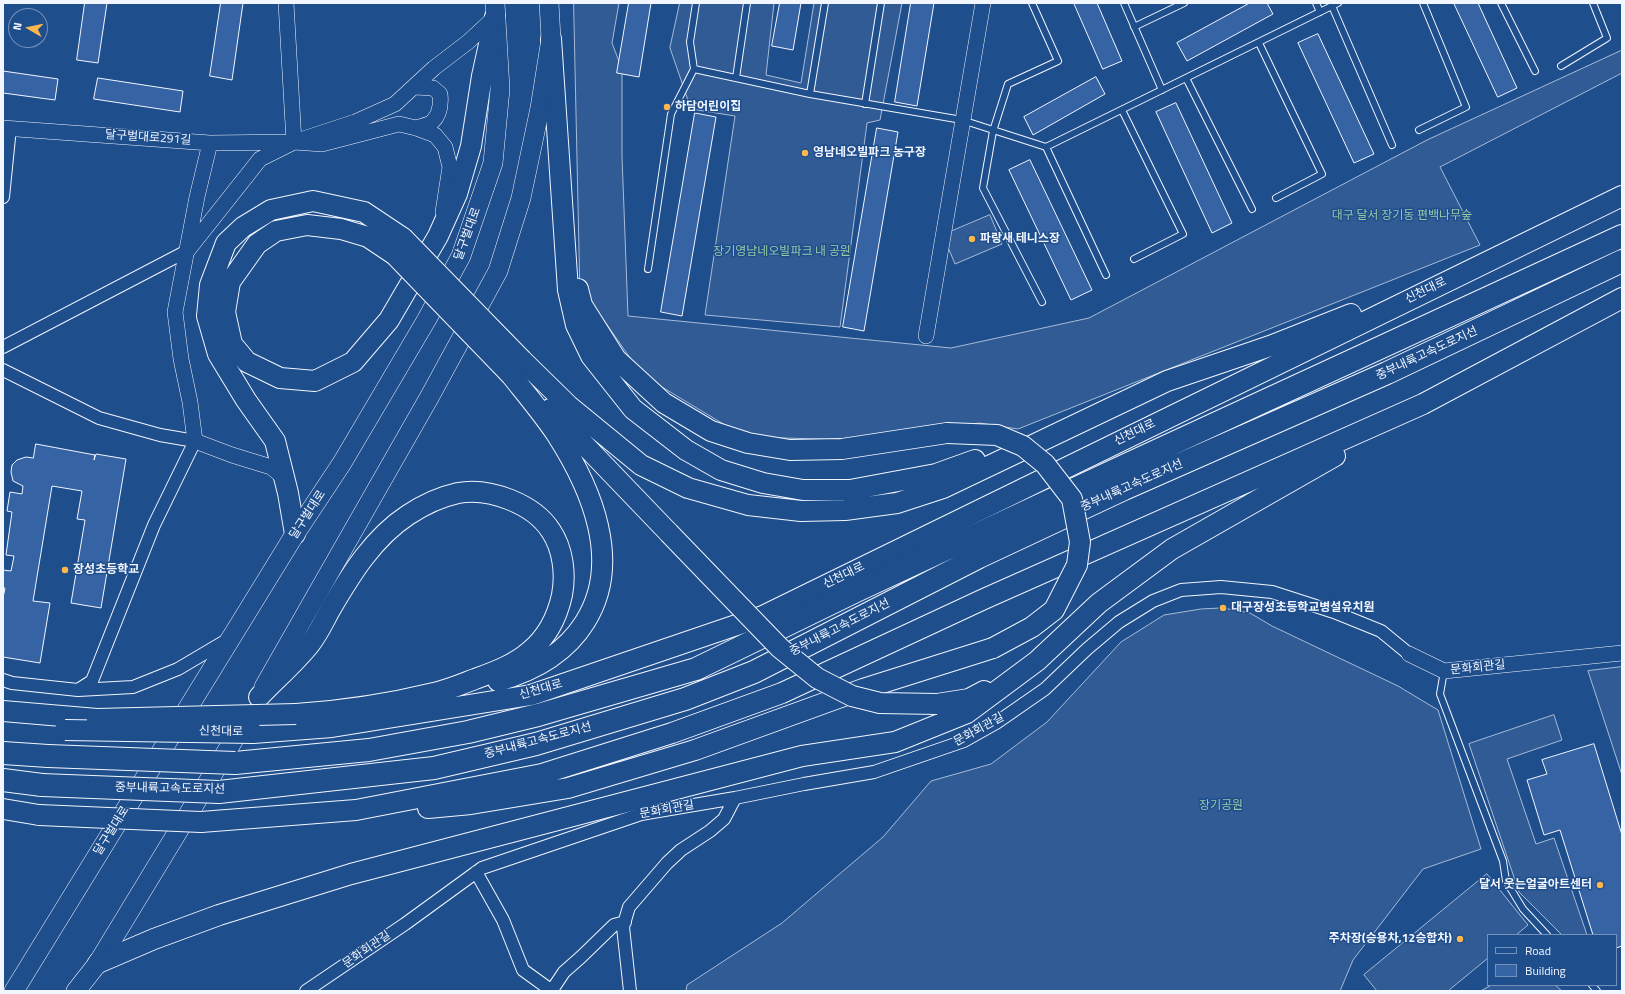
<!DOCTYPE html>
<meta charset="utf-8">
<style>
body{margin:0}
#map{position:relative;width:1625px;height:994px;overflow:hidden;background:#1f4e8c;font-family:"Titillium Web",sans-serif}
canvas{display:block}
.frame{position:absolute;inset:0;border:4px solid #f2f6ff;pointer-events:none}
.legend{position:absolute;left:1487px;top:934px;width:130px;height:52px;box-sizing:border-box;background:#1f4e8c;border:1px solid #7391ba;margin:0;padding:5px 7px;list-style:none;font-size:12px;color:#f2f6ff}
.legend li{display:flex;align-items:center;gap:8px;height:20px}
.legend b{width:20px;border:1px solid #7391ba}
.north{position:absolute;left:8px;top:8px;width:40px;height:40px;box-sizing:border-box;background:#1f4e8c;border:1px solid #7391ba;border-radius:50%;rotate:279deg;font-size:11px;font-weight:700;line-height:16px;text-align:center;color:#f2f6ff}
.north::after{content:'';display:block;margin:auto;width:14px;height:18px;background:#ffb74d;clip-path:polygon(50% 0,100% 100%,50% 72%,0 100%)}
</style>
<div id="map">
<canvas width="1625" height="994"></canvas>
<div class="frame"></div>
<ul class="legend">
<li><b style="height:5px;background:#1f4e8c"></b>Road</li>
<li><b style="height:11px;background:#3563a3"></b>Building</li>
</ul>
<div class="north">N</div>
</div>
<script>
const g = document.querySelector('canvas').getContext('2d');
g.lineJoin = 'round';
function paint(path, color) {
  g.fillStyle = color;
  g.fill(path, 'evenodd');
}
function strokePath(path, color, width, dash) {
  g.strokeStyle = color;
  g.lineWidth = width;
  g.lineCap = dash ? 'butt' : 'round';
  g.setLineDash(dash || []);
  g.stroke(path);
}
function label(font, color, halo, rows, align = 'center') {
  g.font = font + ' "Titillium Web","Noto Sans KR",sans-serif';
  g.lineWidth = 3;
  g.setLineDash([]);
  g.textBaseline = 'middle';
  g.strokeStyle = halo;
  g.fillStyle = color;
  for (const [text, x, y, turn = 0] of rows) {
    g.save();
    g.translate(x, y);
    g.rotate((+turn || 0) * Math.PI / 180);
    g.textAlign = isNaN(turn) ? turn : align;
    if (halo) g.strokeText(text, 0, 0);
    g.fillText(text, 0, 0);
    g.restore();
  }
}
const built = new Path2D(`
 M574 3H619L612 43 622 69V156L628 316 951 348 1089 318 1427 140 1622 50V73L1440 167 1480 245 1018 429 979 423 858 440 745 437 642 375 580 286Z
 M680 3H774L766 75 801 83 814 3H902L880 120 867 123 840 327 705 315 735 116 691 109 670 48Z
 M990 215 1002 244 955 264 943 235Z
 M1223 608 1250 613 1272 626 1398 686 1438 710 1481 849 1423 869 1353 960 1340 991H686L687 985 782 923 883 837 931 781 991 764 1047 722 1121 642 1164 615 1201 609Z
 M1622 667V775L1588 671Z
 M1554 715 1562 740 1507 759 1536 844 1554 838 1587 935H1562L1519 892 1469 744Z
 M1487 874 1528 925 1516 935H1488V958L1448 991H1377L1364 975Z
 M1492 985H1555L1562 991H1481Z`);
paint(built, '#305b95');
strokePath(built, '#a8bbd7', 1);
const building = new Path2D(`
 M85 3H107L98 63 77 60Z
 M221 3H243L232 80 210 76Z
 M629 3H651L639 77 617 73Z
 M780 3H801L793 50 772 46Z
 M911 3H934L917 106 895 102Z
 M1074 3H1097L1122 61 1103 69Z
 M1250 3H1267L1273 14 1187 61 1177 43Z
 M1454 3H1478L1517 88 1498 97Z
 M1318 34 1374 154 1354 163 1298 43Z
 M3 71 58 79 55 100 3 93Z
 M1096 77 1105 94 1033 135 1024 117Z
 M98 78 183 91 180 112 94 99Z
 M1176 103 1232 223 1212 233 1156 112Z
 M695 113 716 117 682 316 661 312Z
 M877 128 898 132 864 331 843 327Z
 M1030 160 1092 290 1071 300 1009 170Z
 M36 444 95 455 94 460 96 454 126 459 101 608 71 603 85 520 77 519 82 491 52 486 33 601 50 603 40 663 3 657V598L5 588H3V570L11 571 14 556 6 555 12 512 7 511 10 492 22 494 23 486 13 481 11 472 12 465 17 460 26 457 33 458Z
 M1594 744 1622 835V946L1616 948V935H1593L1560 830 1544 835 1527 780 1547 774 1542 760Z`);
paint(building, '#3563a3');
strokePath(building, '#f2f6ff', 1);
const service = new Path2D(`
 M825 3 810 94 962 120 1046 147 1338 3
 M1032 3 1058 61 1008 84 993 131 983 188 1042 302
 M1124 3 1162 90
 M1316 3 1320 12
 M1501 3 1535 71
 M1332 6 1392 145
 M1134 27 1184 3
 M1259 43 1322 174 1276 198
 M1561 66 1607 38 1593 3
 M694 69 810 94
 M736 78 747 3
 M1186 78 1252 209
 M865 104 881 3
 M1122 110 1183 234 1134 259
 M1419 130 1466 107 1423 3
 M1046 147 1106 275
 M648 269 671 114 694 69 690 42 696 3
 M1444 671 1440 694 1503 861 1506 881 1523 909 1547 935
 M1592 985 1597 991`);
const minor = new Path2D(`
 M3 197 10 128
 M3 347 187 251
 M3 370 99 418 160 435 195 441 154 525 92 681 78 690 12 683 3 680
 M78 690 133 687 178 669 227 640
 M476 872 503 920 523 970 552 991
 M306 991 405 924 482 868 641 814 735 798 804 784 874 772 964 741 996 723 1045 689 1087 649 1119 622 1153 601 1181 590 1221 587 1272 592 1334 612 1381 631 1409 654
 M546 991 552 990 564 972 581 957 614 925 625 922
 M630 991 623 927 629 907 667 863 681 850 710 831 724 819 735 798`);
const tertiary = new Path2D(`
 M286 3 294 142
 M415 87 433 88 440 94C441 103 440 115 432 122 429 125 421 126 416 128
 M3 128 210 143 294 142 322 144 399 124 416 128 435 135 445 147 450 167 443 212
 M210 143 197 197 175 312 181 359 190 402 195 441 232 455 271 467 284 478
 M188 250 260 159 294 142 355 122 395 104 434 68 468 42 495 17
 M926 336 983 3
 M1409 654 1444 671 1622 653`);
const primary = new Path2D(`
 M264 687 430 396 498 271 521 198 540 108 551 39 549 3
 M14 991 295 534 342 463 427 319 461 256 493 163 500 89 495 3
 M76 991 98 963 245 721`);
const trunk = new Path2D(`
 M551 39 568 290 576 325 591 356 633 409 686 450 721 470 763 483 803 490H850L936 474 975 460
 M395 255 368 237 341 229 307 225 276 231 257 244 230 282 225 312 232 344 247 362 280 378 315 381 353 362 389 320 438 236 457 194 471 146 482 76 495 17
 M578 289 582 305 616 359 664 403 711 431 748 443 790 450 842 449 947 433
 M522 360 569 406 641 465 688 488 748 505 801 511 845 510 897 503 943 488 1167 381 1270 346 1351 314
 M550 409 669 533
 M295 534 288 493 275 441 246 400 218 354 207 316 210 285 226 243 243 227 271 210 313 201 364 212 403 238
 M498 681C534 671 565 654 585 622 623 562 591 488 557 435 543 414 526 394 511 375
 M259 697C275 680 296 662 310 644 318 634 324 621 330 610 351 574 373 538 408 515 423 505 440 497 458 493 489 487 534 504 551 531 563 549 566 574 562 595 557 618 548 636 530 651 514 665 494 672 475 679 462 684 448 690 434 693 389 704 342 711 296 714
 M937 704 969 699 984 691
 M3 711 97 719
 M253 733 332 727 531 695 763 616 1622 196
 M428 808 471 804 568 788 695 750 863 689 993 648
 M3 809 39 815
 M201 822 356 810 542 774 672 733 782 693 984 599 1423 404 1622 298
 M98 963 154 939 219 915 351 874 802 756 895 742 967 713 1037 661 1099 603 1172 549 1335 456`);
const motorway = new Path2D(`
 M3 753 48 756
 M235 763 369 750 468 732 538 715 696 669 858 590 1126 465 1622 236
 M3 780 42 785
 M219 792 434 768 536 744 685 699 754 672 979 557 1124 489 1387 373 1622 261`);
strokePath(service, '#f2f6ff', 8);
strokePath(minor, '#f2f6ff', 14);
strokePath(tertiary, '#f2f6ff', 16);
strokePath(primary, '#f2f6ff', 20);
strokePath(trunk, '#f2f6ff', 22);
strokePath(motorway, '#f2f6ff', 24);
strokePath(service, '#1f4e8c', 6);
strokePath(minor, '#1f4e8c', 12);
strokePath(tertiary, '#1f4e8c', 15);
strokePath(primary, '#1f4e8c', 19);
strokePath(trunk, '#1f4e8c', 20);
strokePath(motorway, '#1f4e8c', 22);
const trunkBridge = new Path2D(`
 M403 238 522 360
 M395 255 511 375
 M947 433 997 435 1023 446 1045 464 1072 499 1080 542 1077 565 1054 610 1032 627 993 648
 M669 533 780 648 817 678 852 696 880 703 937 704
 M97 719 296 714
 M65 730 253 733
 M39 815 201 822`);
const motorwayBridge = new Path2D(`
 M48 756 235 763
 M42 785 219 792`);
strokePath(trunkBridge, '#f2f6ff', 22, []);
strokePath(motorwayBridge, '#f2f6ff', 24, []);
strokePath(trunkBridge, '#1f4e8c', 20);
strokePath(motorwayBridge, '#1f4e8c', 22);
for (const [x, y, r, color] of [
 [667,107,4,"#ffb74d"],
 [805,153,4,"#ffb74d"],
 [972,239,4,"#ffb74d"],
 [65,570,4,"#ffb74d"],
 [1223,608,4,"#ffb74d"],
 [1600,885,4,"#ffb74d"],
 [1460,939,4,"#ffb74d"]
]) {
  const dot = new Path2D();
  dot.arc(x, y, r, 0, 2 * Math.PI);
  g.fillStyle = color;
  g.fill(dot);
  strokePath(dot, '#1f4e8c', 1.5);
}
label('bold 12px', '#f2f6ff', '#1f4e8c', [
 ["하담어린이집",675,107],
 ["영남네오빌파크 농구장",813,153],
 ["파랑새 테니스장",980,239],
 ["장성초등학교",73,570],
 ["대구장성초등학교병설유치원",1231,608],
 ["달서 웃는얼굴아트센터",1592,885,"right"],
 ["주차장(승용차,12승합차)",1452,939,"right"]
], 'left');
label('12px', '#f2f6ff', '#1f4e8c', [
 ["달구벌대로291길",148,138,4],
 ["달구벌대로",468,234,-70],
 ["신천대로",1426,291,-26],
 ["중부내륙고속도로지선",1427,354,-25],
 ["신천대로",1135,433,-26],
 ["중부내륙고속도로지선",1132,486,-24],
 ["달구벌대로",308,515,-57],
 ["신천대로",844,576,-26],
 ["중부내륙고속도로지선",840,628,-27],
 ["문화회관길",1478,668,-6],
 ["신천대로",541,690,-16],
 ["문화회관길",979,730,-29],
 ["신천대로",221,732,1],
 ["중부내륙고속도로지선",538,741,-15],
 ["중부내륙고속도로지선",170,789,1],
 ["문화회관길",667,810,-10],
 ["달구벌대로",112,831,-58],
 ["문화회관길",367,950,-35]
]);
label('12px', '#97c8a6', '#1f4e8c', [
 ["대구 달서 장기동 편백나무숲",1402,216],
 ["장기영남네오빌파크 내 공원",782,252],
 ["장기공원",1221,806]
]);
</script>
